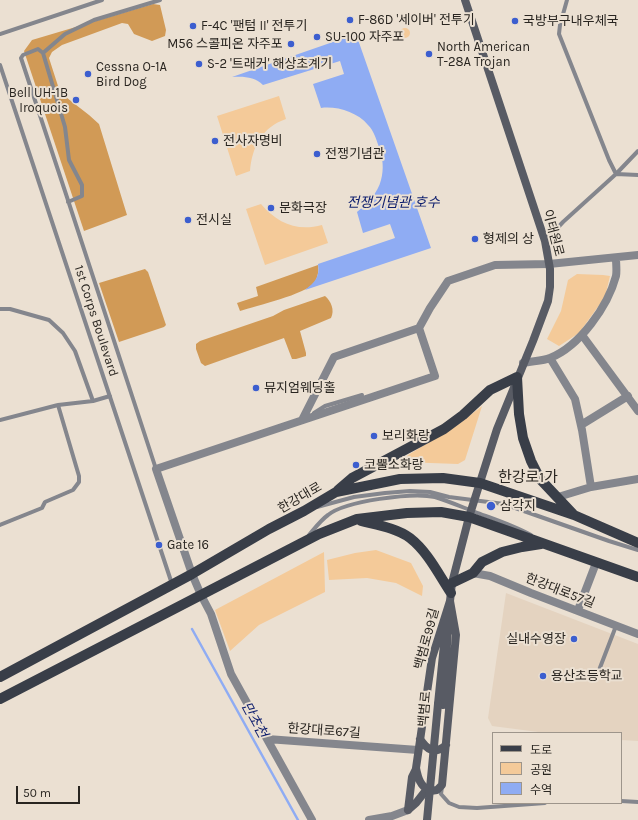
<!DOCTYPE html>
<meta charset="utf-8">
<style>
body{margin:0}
#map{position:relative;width:638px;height:820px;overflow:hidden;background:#ebe0d2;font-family:Karla,"Noto Sans KR",sans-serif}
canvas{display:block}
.legend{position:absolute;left:492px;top:732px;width:130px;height:72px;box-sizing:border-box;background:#ebe0d2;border:1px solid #9d958b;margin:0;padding:5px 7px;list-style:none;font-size:12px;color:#292520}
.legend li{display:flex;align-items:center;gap:8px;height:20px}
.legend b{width:20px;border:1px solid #9d958b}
.scale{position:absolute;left:16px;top:786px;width:64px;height:18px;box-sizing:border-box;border:2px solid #292520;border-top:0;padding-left:5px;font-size:12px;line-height:14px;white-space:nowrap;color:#292520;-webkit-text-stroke:3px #ebe0d2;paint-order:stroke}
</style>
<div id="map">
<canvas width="638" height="820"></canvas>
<ul class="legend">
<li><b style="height:5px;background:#393e48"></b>도로</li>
<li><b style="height:11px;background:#f4ca99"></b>공원</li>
<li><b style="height:11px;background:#8facf3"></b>수역</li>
</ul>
<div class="scale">50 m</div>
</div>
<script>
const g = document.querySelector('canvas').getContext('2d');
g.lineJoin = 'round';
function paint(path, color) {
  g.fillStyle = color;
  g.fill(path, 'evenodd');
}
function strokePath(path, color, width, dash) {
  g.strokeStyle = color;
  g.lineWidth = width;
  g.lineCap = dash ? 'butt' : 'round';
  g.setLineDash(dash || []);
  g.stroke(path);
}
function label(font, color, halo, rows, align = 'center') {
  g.font = font + ' Karla,"Noto Sans KR",sans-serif';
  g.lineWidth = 4;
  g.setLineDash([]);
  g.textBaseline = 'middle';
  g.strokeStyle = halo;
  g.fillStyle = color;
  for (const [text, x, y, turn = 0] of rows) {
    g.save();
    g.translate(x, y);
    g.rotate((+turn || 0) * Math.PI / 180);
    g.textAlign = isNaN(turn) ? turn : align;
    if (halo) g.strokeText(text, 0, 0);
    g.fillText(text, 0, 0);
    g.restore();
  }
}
paint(new Path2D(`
 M506 593 638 644V741L621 740V733H546L492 726 488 718Z`), '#e4d3c0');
paint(new Path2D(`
 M400 33a5 5 0 1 1 10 0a5 5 0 1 1-10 0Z
 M279 96 286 119C262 127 252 147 250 171L236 176 217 116Z
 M261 204C277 223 297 232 322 225L328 243 265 265 246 209Z
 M577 274 603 275 610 276 605 297 579 333 559 346 547 339 561 311 568 280Z
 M482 406 465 460 458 464 403 462 408 455 459 424Z
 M376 550 411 563 423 586 422 596 396 583 367 578 329 580 327 560 355 553Z
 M324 552 325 592 259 625 230 651 215 610Z`), '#f4ca99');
paint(new Path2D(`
 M153 4 160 5 166 30 165 36 152 41 134 34 128 24 122 23 62 45 52 52 49 58 58 86 62 94 89 115 99 124 127 215 84 231 24 51 32 40Z
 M318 265C319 270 318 278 314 283 306 294 256 306 240 311L237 303 258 296 256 287Z
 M145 269 148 272 166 325 164 327 119 342 99 283Z
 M325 296C331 301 335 310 331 318L300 331 306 353V356L296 359H292L284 338 205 366 201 363 196 349V344L200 341 273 316 284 310Z`), '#d19a56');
paint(new Path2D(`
 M356 34 431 248 305 290C315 282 320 277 318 264L395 238 390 224 363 233 357 212C367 204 378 193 381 180 384 169 383 158 379 147 376 139 374 131 368 125 357 112 337 106 321 108L313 84 344 74 340 61 263 85C255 77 244 76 232 77Z`), '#8facf3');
strokePath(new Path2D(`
 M192 629 298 820`), '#8facf3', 2.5);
strokePath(new Path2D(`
 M567 0 560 25 559 34 609 160 616 174 638 151
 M0 34 102 0
 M43 53 65 34 94 20 160 0
 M0 65 172 584
 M68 202 82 196V185L69 160 65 127 43 53 38 49 23 55 21 58C66 195 112 331 156 469
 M545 241 563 222 616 174 638 175
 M0 309H10L49 320 63 333 75 351 93 401
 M314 413 325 406 362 395
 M0 420 58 405 93 401 110 396
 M317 507 354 497 385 493 410 491 430 492 449 497 504 504 609 541 638 550
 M0 525 42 508 45 502 73 490 79 482V476L58 405
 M309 535C315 528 321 520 328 515 345 501 413 492 435 497 448 501 462 507 475 512 494 519 513 525 531 535
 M596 678 616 626
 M442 787 441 794 449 803 459 807 477 808 545 803
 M621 801 638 802`), '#84868d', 4);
strokePath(new Path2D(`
 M419 328 430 308 448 281 495 265 549 264 638 255
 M582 335 638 411
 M550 358 575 399 582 430 591 487
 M523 363C532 361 543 361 550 358 580 346 608 306 616 276 617 271 616 264 616 258
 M302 420 334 357 419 328 435 376C342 407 249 438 156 469L192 574 201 595 211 614 231 674 267 739 418 750
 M581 425 628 396
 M558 497 591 487 638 479
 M473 573 490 576 531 593 638 634
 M578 610 596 563
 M267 739 312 820
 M369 820 392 816 408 810`), '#84868d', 8);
strokePath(new Path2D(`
 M450 601 456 635 442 785 437 790 430 791C420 786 418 778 416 768L432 658 450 601 452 583 469 517 497 429 533 341 548 301 550 287V269L545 241 465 0
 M438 704 446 625
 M443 705 449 614
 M420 739C427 750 435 755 446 745
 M408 810 412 777 416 769
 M408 810 416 803 427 789`), '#585b64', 8);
strokePath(new Path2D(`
 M338 490 352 478 444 429 463 415 490 390 517 377 519 414 523 438 531 461 540 479 573 514
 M361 521C377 525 397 528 410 538 428 552 439 575 451 593
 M452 583 473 573 482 562 502 552 522 547 541 544
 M0 677 192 574 269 529 304 511 336 492 400 479 443 478 480 483 574 515 638 543
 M0 699 319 534 357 519 407 513 441 512 469 517 638 577`), '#393e48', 10);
strokePath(new Path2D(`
 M427 820 438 704`), '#585b64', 8);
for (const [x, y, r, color] of [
 [350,20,4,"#3c5ecf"],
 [515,21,4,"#3c5ecf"],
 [193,26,4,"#3c5ecf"],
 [317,37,4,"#3c5ecf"],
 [291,44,4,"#3c5ecf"],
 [429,54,4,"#3c5ecf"],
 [199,64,4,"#3c5ecf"],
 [88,74,4,"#3c5ecf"],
 [76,100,4,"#3c5ecf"],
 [215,141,4,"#3c5ecf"],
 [317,154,4,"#3c5ecf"],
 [271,208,4,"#3c5ecf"],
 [188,220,4,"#3c5ecf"],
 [475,239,4,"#3c5ecf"],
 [256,388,4,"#3c5ecf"],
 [374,436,4,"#3c5ecf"],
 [356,465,4,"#3c5ecf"],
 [491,506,5,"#3c5ecf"],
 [159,545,4,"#3c5ecf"],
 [574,639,4,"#3c5ecf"],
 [543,676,4,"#3c5ecf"]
]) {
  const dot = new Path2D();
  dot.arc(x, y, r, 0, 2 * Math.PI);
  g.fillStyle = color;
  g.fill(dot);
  strokePath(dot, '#ebe0d2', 1.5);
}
label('13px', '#292520', '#ebe0d2', [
 ["F-86D '세이버' 전투기",358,20],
 ["국방부구내우체국",523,21],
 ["F-4C '팬텀 II' 전투기",201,26],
 ["SU-100 자주포",325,37],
 ["M56 스콜피온 자주포",283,44,"right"],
 ["North American",437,47],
 ["T-28A Trojan",437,62],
 ["S-2 '트래커' 해상초계기",207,64],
 ["Cessna O-1A",96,67],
 ["Bird Dog",96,82],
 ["Bell UH-1B",68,93,"right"],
 ["Iroquois",68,108,"right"],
 ["전사자명비",223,141],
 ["전쟁기념관",325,154],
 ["문화극장",279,208],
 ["전시실",196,220],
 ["형제의 상",483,239],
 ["뮤지엄웨딩홀",264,388],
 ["보리화랑",382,436],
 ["코뿔소화랑",364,465],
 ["삼각지",500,506],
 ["Gate 16",167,545],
 ["실내수영장",566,639,"right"],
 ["용산초등학교",551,676]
], 'left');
label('13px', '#292520', '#ebe0d2', [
 ["이태원로",553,233,75],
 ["1st Corps Boulevard",96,321,72],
 ["한강대로",300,498,-30],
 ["한강대로57길",560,591,21],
 ["백범로99길",427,639,-75],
 ["백범로",425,709,-85],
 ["한강대로67길",324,731,4]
]);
label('italic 14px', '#0e1e6d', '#ebe0d2', [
 ["전쟁기념관 호수",393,203],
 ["만초천",254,720,61]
]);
label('15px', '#292520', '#ebe0d2', [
 ["한강로1가",528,478]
]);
</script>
